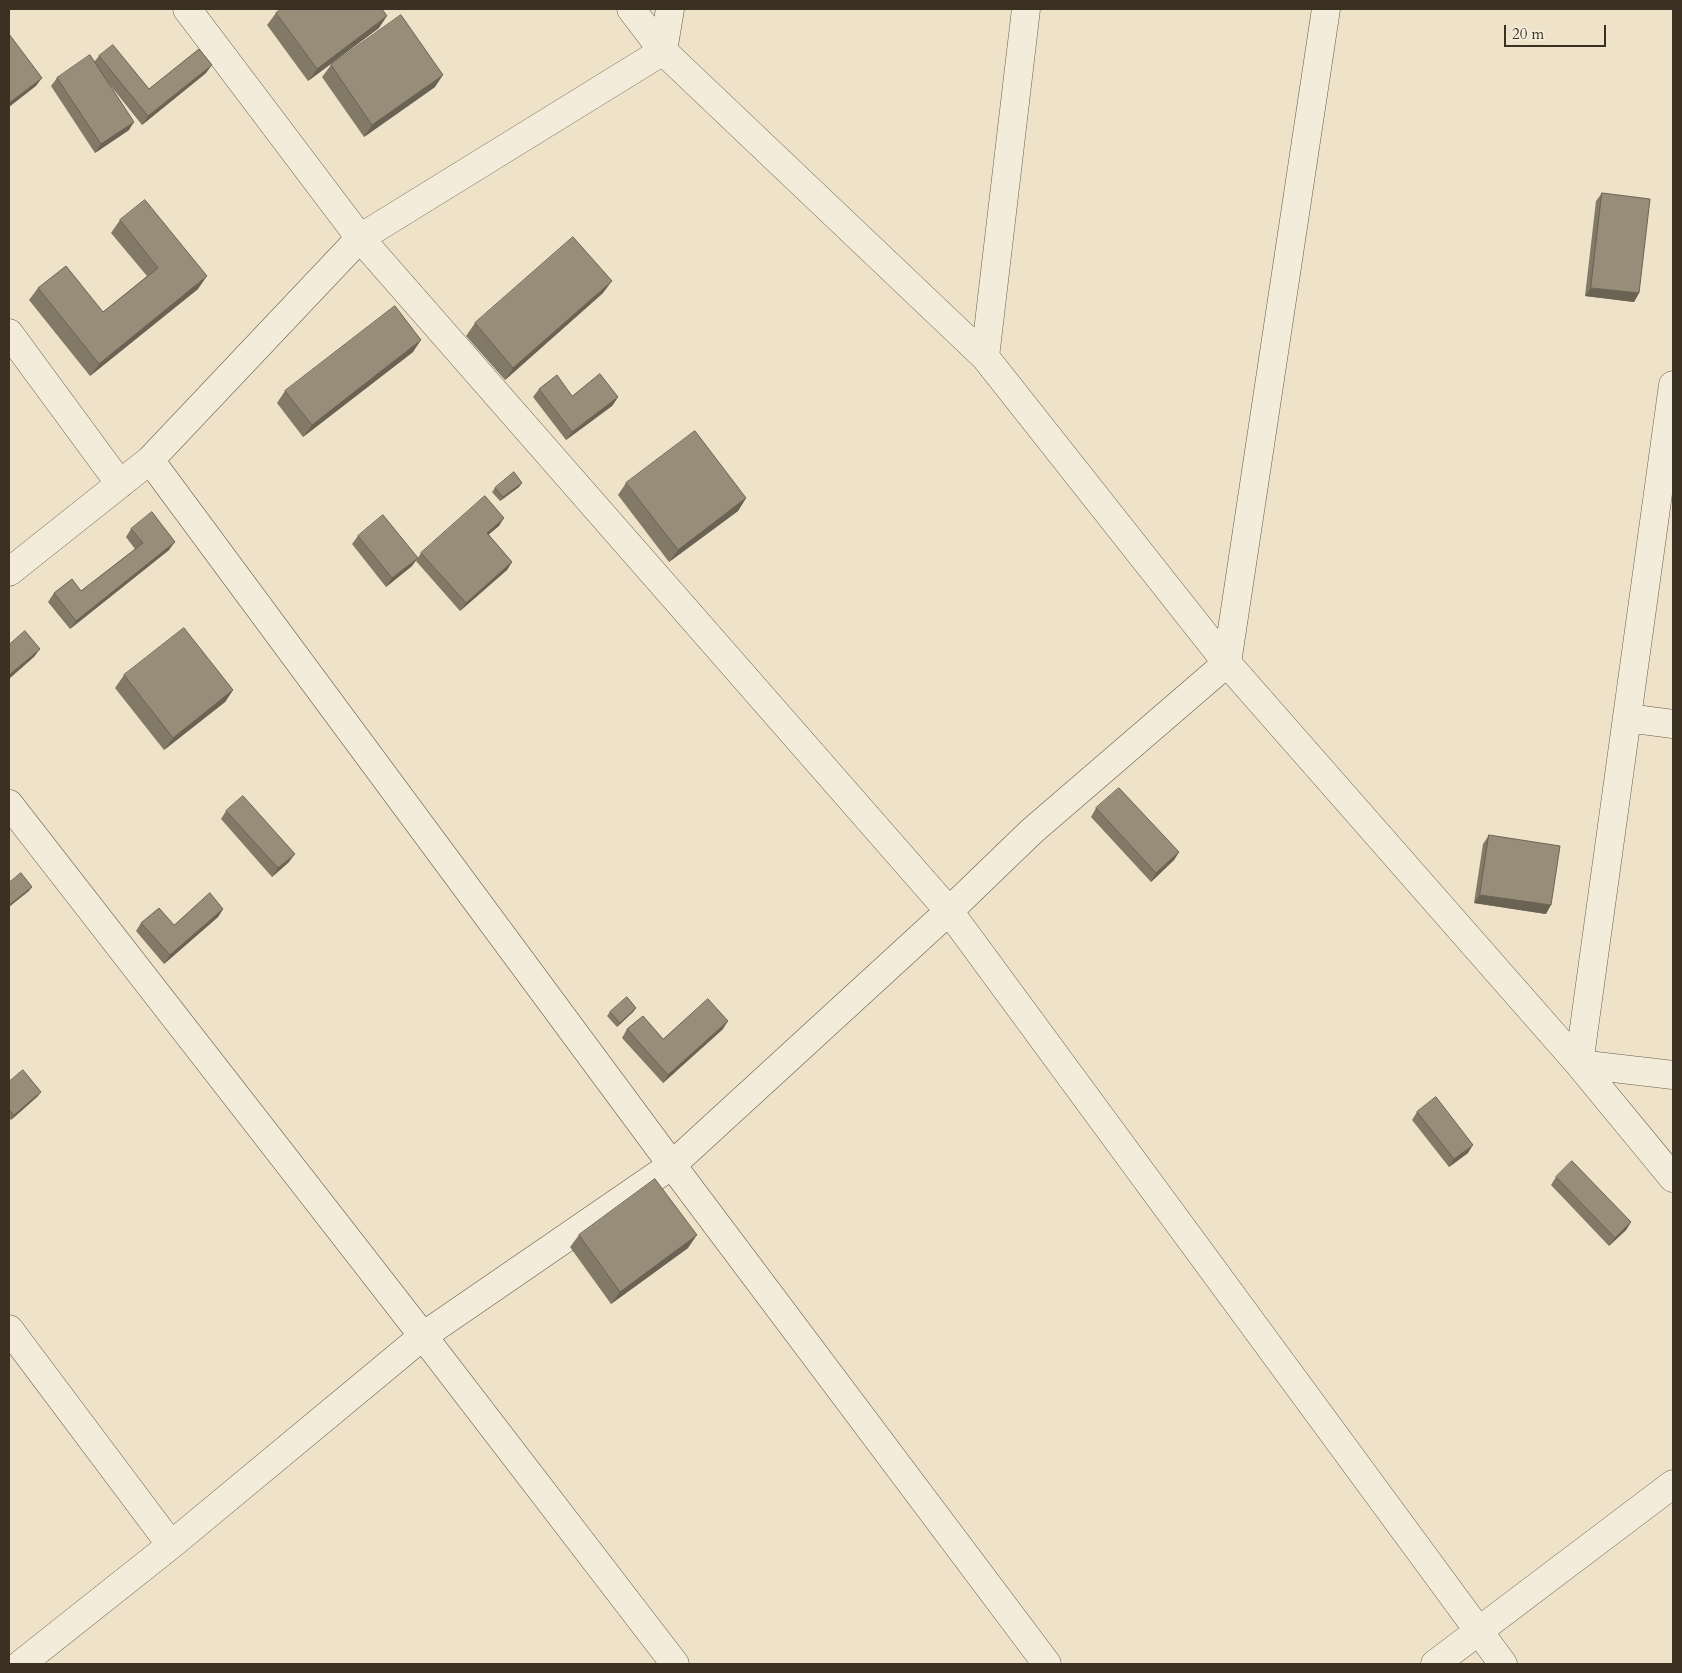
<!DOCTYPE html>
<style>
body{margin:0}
#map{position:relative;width:1682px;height:1673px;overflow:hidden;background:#eee2c8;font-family:Cardo,serif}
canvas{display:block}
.frame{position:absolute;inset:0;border:10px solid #3b3022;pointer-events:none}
.scale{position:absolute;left:1504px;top:25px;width:102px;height:22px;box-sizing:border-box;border:2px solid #3b3022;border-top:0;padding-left:6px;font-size:15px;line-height:18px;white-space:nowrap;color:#3b3022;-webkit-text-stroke:4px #f4ecdb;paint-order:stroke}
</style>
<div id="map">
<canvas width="1682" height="1673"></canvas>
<div class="frame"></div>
<div class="scale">20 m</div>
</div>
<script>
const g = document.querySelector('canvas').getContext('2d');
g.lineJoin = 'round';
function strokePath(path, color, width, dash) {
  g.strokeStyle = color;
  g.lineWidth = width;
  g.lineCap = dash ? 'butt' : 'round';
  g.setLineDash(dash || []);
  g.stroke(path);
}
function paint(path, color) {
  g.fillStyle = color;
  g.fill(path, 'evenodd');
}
const minor = new Path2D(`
 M187 9 360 238 949 911 1503 1664
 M631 9 663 51 985 357 1227 663 1579 1064 1673 1178
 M9 333 120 484
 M985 357 1026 9
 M1673 385 1579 1064 1673 1075
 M150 460 672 1165 1047 1664
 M9 572 150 460 360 238 663 51 670 9
 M1627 718 1673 724
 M9 804 423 1336 675 1664
 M9 1329 171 1545
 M21 1664 171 1545 423 1336 672 1165 949 911 1032 831 1227 663 1326 9
 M1435 1664 1673 1484`);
strokePath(minor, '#685c4c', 29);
strokePath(minor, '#f4ecdb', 28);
paint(new Path2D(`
 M276 13 379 28 308 81 267 25Z
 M99 56 149 89 206 73 142 125 106 80 129 130 95 153 51 86 57 78 94 62Z
 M331 65 435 87 364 137 322 77Z
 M1602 193 1639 293 1634 302 1585 296 1596 201Z
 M120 220 198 289 90 376 29 300 38 288 103 312 147 276 111 233Z
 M603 293 505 380 466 336 475 323Z
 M413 352 303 437 277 403 285 391Z
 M539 389 572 396 618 397 612 406 566 440 533 397Z
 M626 483 746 498 738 511 669 562 618 495Z
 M519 487 500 501 492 492 495 488Z
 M499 526 488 534 512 562 507 570 460 611 416 561 421 553Z
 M131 529 169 550 70 629 48 602 54 593 81 591 135 549 126 537Z
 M358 536 412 566 386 587 352 544Z
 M124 675 233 690 225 702 164 750 115 688Z
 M1096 808 1179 852 1174 860 1151 882 1091 817Z
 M226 811 289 862 272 877 221 819Z
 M1489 835 1546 914 1474 903 1483 844Z
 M223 909 218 917 164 964 136 931 141 923 174 925Z
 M636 1008 633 1012 617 1027 607 1016 610 1012Z
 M627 1029 663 1039 723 1029 663 1083 622 1038Z
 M9 1082 38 1096 11 1120 9 1117Z
 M1417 1112 1468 1153 1449 1167 1412 1120Z
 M1556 1177 1631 1222 1626 1230 1609 1246 1551 1185Z
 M579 1235 688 1248 611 1304 570 1247Z`), '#837967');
paint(new Path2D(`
 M387 16 379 28 308 81 317 69Z
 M212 65 206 73 142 125 148 116Z
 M443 75 435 87 364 137 372 125Z
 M42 78 36 86 9 107V103Z
 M134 122 129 130 95 153 101 144Z
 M207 276 198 289 90 376 99 364Z
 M612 281 603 293 505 380 513 368Z
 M1591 288 1639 293 1634 302 1585 296Z
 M421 340 413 352 303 437 312 425Z
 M618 397 612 406 566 440 572 432Z
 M522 483 519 487 500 501 503 497Z
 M746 498 738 511 669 562 678 550Z
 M504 518 499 526 481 541 487 533Z
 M175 542 169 550 70 629 76 621Z
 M418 558 412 566 386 587 392 578Z
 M512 562 507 570 460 611 466 603Z
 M40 649 34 657 9 679V675Z
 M233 690 225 702 164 750 173 738Z
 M1179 852 1174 860 1151 882 1156 873Z
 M295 854 289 862 272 877 278 868Z
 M32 887 29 891 9 907V905Z
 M1480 895 1551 905 1546 914 1474 903Z
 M223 909 218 917 164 964 170 955Z
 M636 1008 633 1012 617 1027 620 1023Z
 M728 1021 723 1029 663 1083 668 1075Z
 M41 1092 38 1096 11 1120 14 1115Z
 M1473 1145 1468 1153 1449 1167 1454 1159Z
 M1631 1222 1626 1230 1609 1246 1615 1238Z
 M697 1235 688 1248 611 1304 620 1292Z`), '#6a6354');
const building = new Path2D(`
 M282 9H382L387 16 317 69 276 13Z
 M401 15 443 75 372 125 331 65Z
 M9 34 42 78 9 103Z
 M113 45 149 89 199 49 212 65 148 116 99 56Z
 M90 55 134 122 101 144 57 78Z
 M1602 193 1650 199 1639 293 1591 288Z
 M145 200 207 276 99 364 38 288 66 266 103 312 158 268 120 220Z
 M573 237 612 281 513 368 475 323Z
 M395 306 421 340 312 425 285 391Z
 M600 374 618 397 572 432 539 389 557 375 572 396Z
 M695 431 746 498 678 550 626 483Z
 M514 472 522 483 503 497 495 488Z
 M485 496 504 518 487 533 512 562 466 603 421 553Z
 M152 512 175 542 76 621 54 593 72 579 81 591 143 543 131 529Z
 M383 515 418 558 392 578 358 536Z
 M184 628 233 690 173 738 124 675Z
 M25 631 40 649 9 675V645Z
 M1119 788 1179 852 1156 873 1096 808Z
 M243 796 295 854 278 868 226 811Z
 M1489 835 1560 846 1551 905 1480 895Z
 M21 873 32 887 9 905V883Z
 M210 893 223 909 170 955 141 923 159 908 174 925Z
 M627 997 636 1008 620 1023 610 1012Z
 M708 999 728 1021 668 1075 627 1029 643 1016 663 1039Z
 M23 1070 41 1092 14 1115 9 1110V1082Z
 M1436 1097 1473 1145 1454 1159 1417 1112Z
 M1572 1161 1631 1222 1615 1238 1556 1177Z
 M655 1179 697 1235 620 1292 579 1235Z`);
paint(building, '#988d78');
strokePath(building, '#6a6354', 1);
</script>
